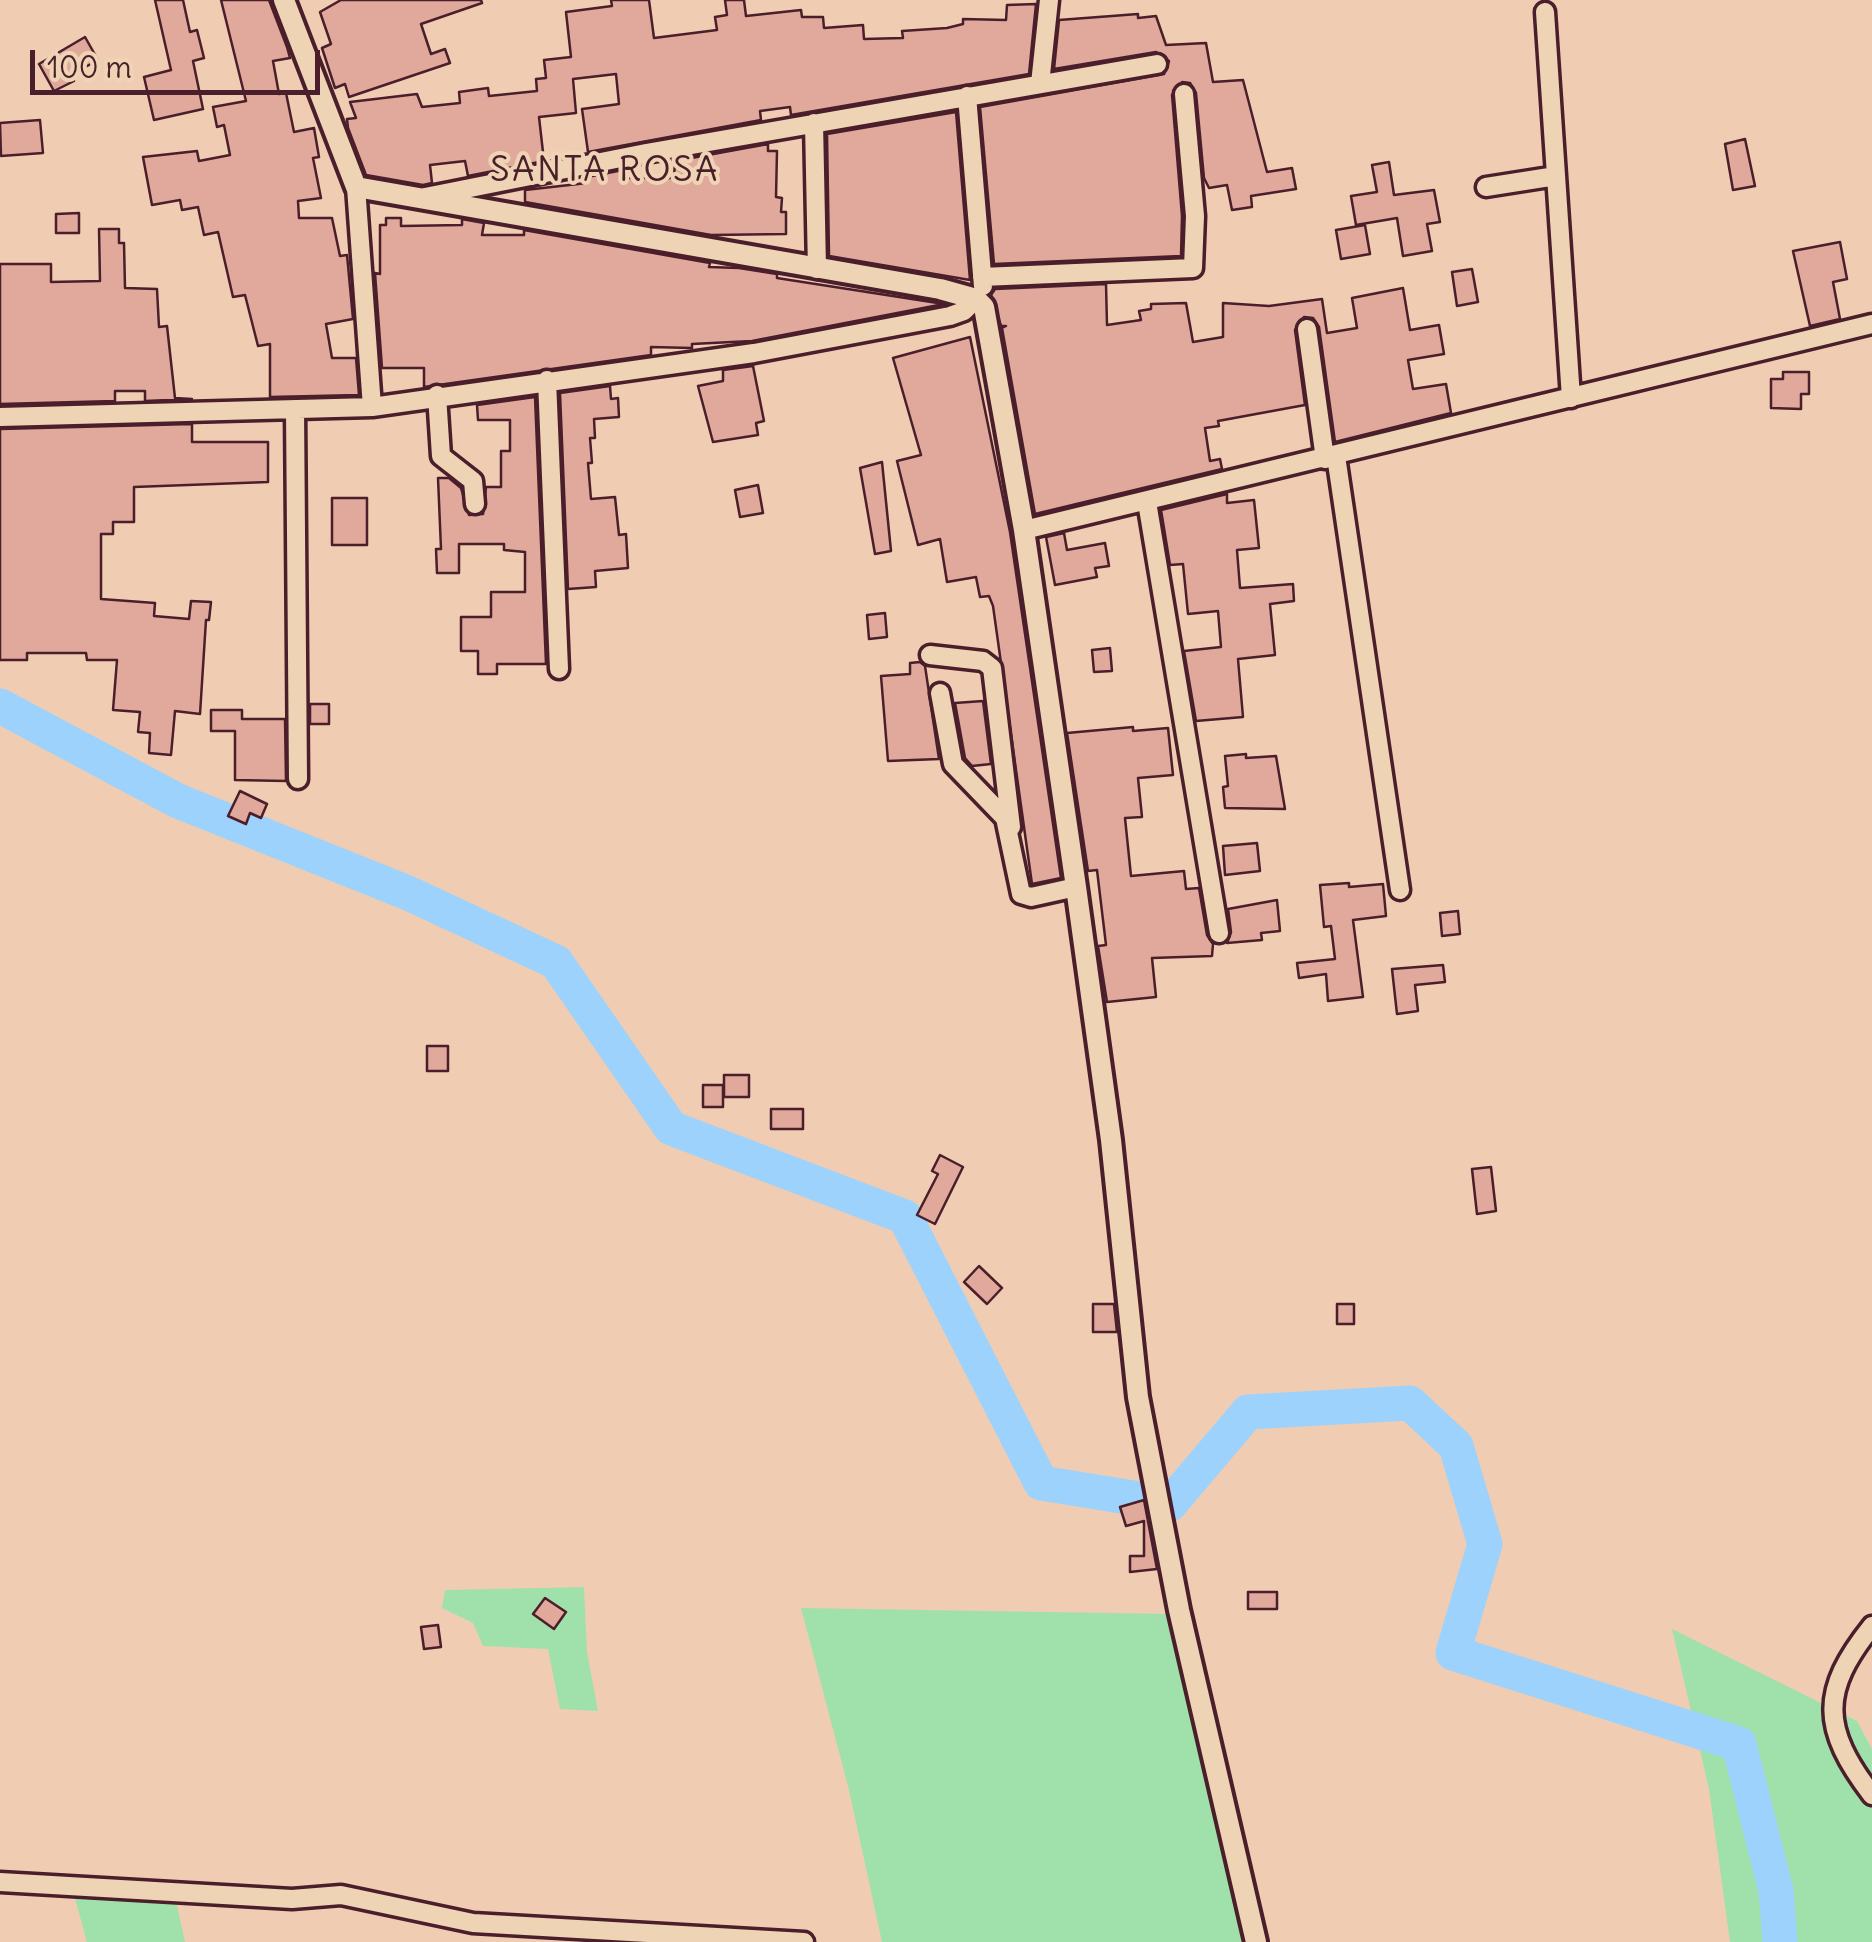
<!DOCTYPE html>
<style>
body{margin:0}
#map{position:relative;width:1872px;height:1942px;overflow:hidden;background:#f0cdb2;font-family:Delius,sans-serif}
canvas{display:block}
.scale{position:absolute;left:30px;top:50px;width:290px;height:45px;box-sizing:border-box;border:5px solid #4a1f2b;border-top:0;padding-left:12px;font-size:30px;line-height:35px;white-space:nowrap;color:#4a1f2b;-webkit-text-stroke:8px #eed4b5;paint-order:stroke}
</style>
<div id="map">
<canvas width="1872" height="1942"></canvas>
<div class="scale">100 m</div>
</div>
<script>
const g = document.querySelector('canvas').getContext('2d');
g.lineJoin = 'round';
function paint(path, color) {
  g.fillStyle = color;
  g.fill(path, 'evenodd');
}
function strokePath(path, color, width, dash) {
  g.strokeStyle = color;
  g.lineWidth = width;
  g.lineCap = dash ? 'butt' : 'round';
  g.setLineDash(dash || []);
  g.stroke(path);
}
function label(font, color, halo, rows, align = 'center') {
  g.font = font + ' Delius,sans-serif';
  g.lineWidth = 8;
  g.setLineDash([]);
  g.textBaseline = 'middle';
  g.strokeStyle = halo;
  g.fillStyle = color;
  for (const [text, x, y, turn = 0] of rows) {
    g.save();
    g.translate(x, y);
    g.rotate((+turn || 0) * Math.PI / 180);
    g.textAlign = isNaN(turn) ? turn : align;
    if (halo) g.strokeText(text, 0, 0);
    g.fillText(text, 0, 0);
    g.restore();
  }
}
paint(new Path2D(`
 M584 1587 587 1652 598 1711 560 1709 548 1649 483 1646 473 1623 442 1608 445 1590Z
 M801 1608 1172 1614 1248 1942H882L849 1790Z
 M1672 1629 1857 1721 1872 1749V1942H1730L1709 1789Z
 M74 1895 176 1901 185 1942H87Z`), '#a0e1ab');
strokePath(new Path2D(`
 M0 706 178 801 408 893 556 962 671 1128 905 1217 1041 1483 1170 1504 1248 1412 1410 1403 1456 1446 1485 1544 1453 1653 1739 1744 1776 1891 1780 1942`), '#9cd2fb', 35);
const building = new Path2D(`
 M155 0H183L190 32 197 30 204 58 193 61 203 109 154 120 144 77 171 70Z
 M221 0H269L287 47 290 58 273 61 279 94 286 93 294 132 314 128 319 157 313 158 321 198 298 201 299 218H332L340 256 347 255 353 319 326 324 332 358H356L359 395 270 397V344L258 346 245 295 233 297 218 232 204 235 198 207 182 210 180 200 152 205 143 157 197 151 199 161 230 155 224 125 217 127 213 107 246 101Z
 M341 0H481L482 3 421 24 431 54 445 49 450 63 349 97 345 84 335 88 322 48 331 44 320 12Z
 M611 0H649L654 38 717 30 715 17 727 15 725 0H744L746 16 801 10 802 17H823L824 28 863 25 864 39 903 38 902 31 947 28 963 24V19L1006 20 1007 5 1036 4 1029 74 791 115 790 107 760 111 761 120 588 152 582 109 619 104 616 74 573 79 576 113 539 117 544 161 468 176 465 161 430 165 432 183 423 185 366 175 348 128 347 119 356 118 350 102 417 94 422 107 460 103 459 92 488 88 489 96 537 91 536 79 546 78 544 60 571 57 566 12 612 6Z
 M1138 14V18L1156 16 1166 45 1206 43 1213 82 1243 80 1267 172 1292 168 1296 189 1251 196 1252 207 1232 210 1227 185 1209 188 1204 178 1196 93 1190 83 1182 82 1172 95 1182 216 1181 256 994 264 980 107 1164 74 1169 61 1156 52 1054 69 1059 20Z
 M85 37 98 60 71 75 74 81 54 91 39 64Z
 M956 112 970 280 829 256 827 134Z
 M40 120 43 153 1 156 0 123Z
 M1745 139 1755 186 1733 190 1725 144Z
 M768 144V151H777L776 197 782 198 781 212H786V234L711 235 525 202V190L587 183V177L623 170 624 178H674L675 161Z
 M1389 162 1394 195 1434 190 1440 222 1427 224 1432 251 1403 256 1397 218 1356 225 1351 196 1377 192 1372 165Z
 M79 213V233H56V214Z
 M386 218H401V226L462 225V219L484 223 482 235H524V230L710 263 709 267 739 268 777 274V278L944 304 752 341 692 344V348L651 347V355L424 387V368H382L375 273 380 274V225H386Z
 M1365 225 1370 254 1341 259 1336 230Z
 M99 229H119V243H124L125 288 157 289 159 327 167 326 175 398 192 399 145 401V391H115V401L0 404V264H51V282L100 281Z
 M1840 242 1847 279 1833 282 1840 319 1810 326 1793 251Z
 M1472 269 1478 302 1457 306 1452 272Z
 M1106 284 1107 325 1141 320 1139 311 1151 309V304L1186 303 1193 342 1223 337V303L1269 306 1322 299 1327 333 1357 328 1352 298 1403 288 1410 330 1439 325 1444 354 1408 360 1413 389 1446 384 1451 413 1335 442 1319 327 1313 318 1304 317 1295 330 1305 405 1218 421 1219 426 1205 428 1210 461 1220 459 1222 469 1035 514 1002 328 1006 326H1001L991 295 995 289Z
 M970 337 1010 532 1061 878 1032 884 993 606 989 596 980 597 976 577 947 582 940 539 918 545 897 461 921 455 893 358Z
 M753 366 764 421 756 423 758 435 713 442 698 386 723 381V370Z
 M1783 372H1809V394H1801V409L1771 408V379H1783Z
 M610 386 611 399 618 398 619 417 594 419 595 438H590L592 463H588L591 499 615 497 619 535 626 534 628 568 595 571 596 587 568 589 560 393Z
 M535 397 546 664H497V674H478V651H461V617H491V592H525V552L504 550V544H459V573H437L436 549H441L438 478H449L461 488 469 515 483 514 486 487H501V451H510V420H478L477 405Z
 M192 424V442H268V482L134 487V522H113V534H101V599L155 603 154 616 189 619 191 601 211 602 209 620H206L200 714 175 711 171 755 149 753 150 733 138 732 140 712 113 710 117 660H87L86 653H27V660H0V429Z
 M882 462 891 551 875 554 860 468Z
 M758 485 763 513 740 517 735 490Z
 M1227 494V503L1254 500 1259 548 1237 550 1240 588 1293 584 1294 601 1270 604 1275 655 1238 659 1243 717 1196 721 1184 651 1221 647 1218 611 1188 614 1183 564 1170 565 1161 510Z
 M332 498H367V545H332Z
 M1064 533 1067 550 1105 543 1109 566 1095 568 1097 577 1055 585 1046 537Z
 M885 613 887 637 869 639 867 615Z
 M1110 648 1112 671 1094 672 1092 650Z
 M920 662 925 666 939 759 888 761 881 676 910 674V663Z
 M983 701 991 764 972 766 965 758 955 703Z
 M310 704H329V724H310Z
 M211 710H242V719H285L286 781 235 780V731H211Z
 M1133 727V731L1168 728 1173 775 1138 778 1142 817 1125 818 1131 876 1184 871 1186 889 1199 888 1207 935 1213 944 1212 956 1152 958 1156 997 1107 1002 1098 946 1106 945 1097 870 1088 871 1067 733Z
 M1246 754V758L1276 756 1285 809 1225 808 1223 787 1228 786 1225 756Z
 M240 791 267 804 261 818 250 813 246 824 228 816Z
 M1257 843 1260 871 1225 875 1223 846Z
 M1349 883V887L1383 884 1386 916 1353 920 1363 997 1328 1001 1326 974 1299 978 1297 963 1335 959 1331 926 1324 927 1320 885Z
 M1277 900 1280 931 1261 933 1262 940 1227 943 1231 932 1228 909Z
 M1458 911 1460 934 1442 936 1440 913Z
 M1443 965 1445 982 1415 985 1418 1011 1397 1014 1392 969Z
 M427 1046H448V1071H427Z
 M724 1075H749V1097H724Z
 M703 1085H723V1107H703Z
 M771 1109H803V1129H771Z
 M940 1155 963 1167 935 1224 917 1215 938 1174 932 1171Z
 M1491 1167 1496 1211 1477 1214 1472 1169Z
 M979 1266 1002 1288 987 1304 964 1282Z
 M1093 1304H1114L1117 1332H1093Z
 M1337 1304H1354V1324H1337Z
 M1144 1500 1157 1569 1130 1572V1556H1144V1521L1126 1526 1120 1507Z
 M1248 1592H1277V1609H1248Z
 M545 1598 566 1612 554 1629 533 1614Z
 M438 1625 441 1647 424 1649 421 1627Z`);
paint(building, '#e0a99b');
strokePath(building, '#4a1f2b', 2.5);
const minor = new Path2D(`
 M1545 12 1571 398
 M1040 84 1049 0
 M967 96 983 286
 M814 123 817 269
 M356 187 372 407
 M1486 187 1556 176
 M425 197 646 153 1157 64
 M982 277 1193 268 1195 216 1184 94
 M1307 329 1325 459
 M547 380 559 669
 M437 395 441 456 473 481 475 504
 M295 409 298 779
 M0 417 372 407 754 353 950 316 964 311 976 299
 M1336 456 1400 890
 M1147 502 1219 933
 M1024 530 1872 324
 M930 655 983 661 992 668 1011 827
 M940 693 953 764 1005 818 1021 894 1031 897 1076 887
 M1872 1626C1820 1691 1821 1728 1872 1795
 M0 1882 292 1899 341 1895 473 1923 804 1942`);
const tertiary = new Path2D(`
 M284 0 356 187 940 289 976 299 984 307 1024 530 1076 887 1111 1140 1138 1397 1179 1610 1256 1942`);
strokePath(minor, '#4a1f2b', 25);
strokePath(tertiary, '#4a1f2b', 28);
strokePath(minor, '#eed4b5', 18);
strokePath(tertiary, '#eed4b5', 20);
g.letterSpacing = '2.5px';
label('35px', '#4a1f2b', '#eed4b5', [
 ["SANTA ROSA",605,171]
]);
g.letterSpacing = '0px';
</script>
